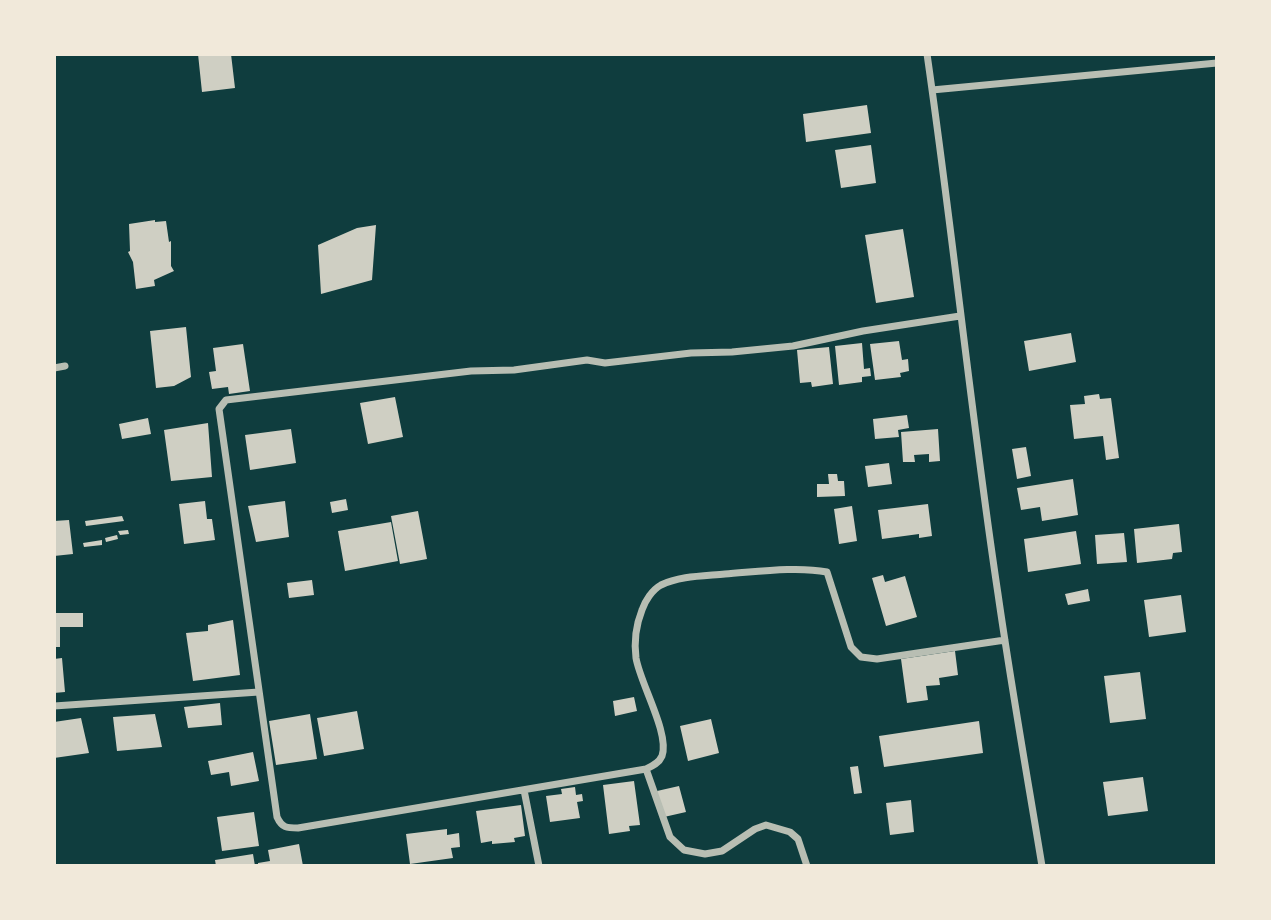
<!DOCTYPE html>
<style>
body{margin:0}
#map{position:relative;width:1271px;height:920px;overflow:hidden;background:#0f3d3e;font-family:Mulish,sans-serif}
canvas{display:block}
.frame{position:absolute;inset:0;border:56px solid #f1e9da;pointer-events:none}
</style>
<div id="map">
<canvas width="1271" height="920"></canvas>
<div class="frame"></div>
</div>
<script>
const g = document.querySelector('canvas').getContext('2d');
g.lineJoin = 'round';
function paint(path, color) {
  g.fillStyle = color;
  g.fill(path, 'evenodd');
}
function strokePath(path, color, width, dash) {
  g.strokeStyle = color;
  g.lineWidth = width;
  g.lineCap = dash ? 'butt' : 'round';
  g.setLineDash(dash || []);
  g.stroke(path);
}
paint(new Path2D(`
 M198 54H231L235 88 202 92Z
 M867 105 871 133 806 142 803 114Z
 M871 145 876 183 841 188 835 150Z
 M155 220V222L166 221 169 242 171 241V266L174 271 154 280 155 286 136 289 133 262 128 252 130 251 129 224Z
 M376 225 372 280 321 294 318 245 357 228Z
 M903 229 914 297 876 303 865 235Z
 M186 327 191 377 174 386 156 388 150 331Z
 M1071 333 1076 362 1029 371 1024 341Z
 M899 341 902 360 908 359 909 371 900 373 901 377 875 380 870 344Z
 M862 343 864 369 870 368 871 376 862 377V382L839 385 835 346Z
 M243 344 250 391 229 394 228 387 212 389 209 372 216 371 213 348Z
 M829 347 833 384 812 387 811 382 800 383 797 350Z
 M1099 394 1100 399 1111 398 1119 458 1106 460 1103 436 1074 439 1070 405 1085 404 1084 396Z
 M395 397 403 437 368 444 360 403Z
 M907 415 909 428 898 430 899 437 875 439 873 419Z
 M148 418 151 434 122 439 119 424Z
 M208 423 212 477 171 481 164 430Z
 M291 429 296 463 250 470 245 435Z
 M938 429 940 461 929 462V454L914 455 915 462H903L901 432Z
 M1026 447 1031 476 1017 479 1012 449Z
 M889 463 892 484 868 487 865 466Z
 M828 474H837L838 481H844L845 496 817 497V484H829Z
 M1073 479 1078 515 1042 521 1040 507 1021 510 1017 488Z
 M346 499 348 510 332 513 330 502Z
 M205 501 207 519H212L215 540 184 544 179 504Z
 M285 501 289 537 256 542 248 506Z
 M928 504 932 536 919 538V534L882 539 878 510Z
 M852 506 857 541 839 544 834 509Z
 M418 511 427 559 400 564 391 516Z
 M122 516 124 521 86 526 85 521Z
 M69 520 73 554 54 556V521Z
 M391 522 398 561 345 571 338 531Z
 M1179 524 1182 552 1173 553 1172 559 1137 563 1134 529Z
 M128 530 129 534 120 535 118 531Z
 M1076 531 1081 564 1028 572 1024 539Z
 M1124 533 1127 562 1097 564 1095 535Z
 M117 535 118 539 106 542 105 538Z
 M102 540V545L84 547 83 543Z
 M883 575 885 582 905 576 917 617 886 626 872 578Z
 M312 580 314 595 289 598 287 583Z
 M1088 589 1090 601 1068 605 1065 594Z
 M1181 595 1186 632 1149 637 1144 600Z
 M54 613H83V627H60V647H54Z
 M233 620 240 675 193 681 186 633 208 631V625Z
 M955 651 958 675 939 678 940 685 926 686 928 700 907 703 901 659Z
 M62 658 65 692 54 693V659Z
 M1140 672 1146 719 1110 723 1104 676Z
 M634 697 637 711 615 716 613 701Z
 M220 703 222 725 188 728 184 707Z
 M357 711 364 749 324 756 317 718Z
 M155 714 162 747 117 751 113 717Z
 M310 714 317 759 276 765 269 721Z
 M81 718 89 753 54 758V722Z
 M711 719 719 753 688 761 680 726Z
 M979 721 983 753 884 767 879 736Z
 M253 752 259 781 231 786 229 772 211 775 208 761Z
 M858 766 862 793 854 794 850 767Z
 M1143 777 1148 811 1108 816 1103 782Z
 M634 781 640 825 629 826 630 831 609 834 603 785Z
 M679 786 686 812 664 817 657 791Z
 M575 787 576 795 582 794 583 801 577 802 580 818 550 822 546 796 562 794 561 789Z
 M911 800 914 832 890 835 886 803Z
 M521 805 525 836 514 838 515 842 492 844V841L481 843 476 811Z
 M254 812 259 846 222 851 217 817Z
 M447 829V835L459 833 460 847 451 848 453 858 410 864 406 834Z
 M299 844 303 866H258V863L270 861 268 850Z
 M253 854 255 866H216L215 860Z`), '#cfcfc3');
strokePath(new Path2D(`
 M927 54C953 234 971 415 998 594 1011 685 1027 775 1042 866
 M932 90 1217 63
 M960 316 863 331 793 346 732 352 691 353 605 363 587 360 514 370 471 371 226 400 219 409 277 817C282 828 287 828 298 828L646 769C653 766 659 763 662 756 670 734 640 683 636 658 634 642 636 625 642 610 645 601 652 590 661 585 679 576 704 576 725 574 755 572 797 566 827 572L851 647 861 657 877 659 1005 640
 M54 368 65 366
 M54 706 259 692
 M646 769 670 837 684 850 705 854 722 851 755 829 766 825 790 832 798 839 807 866
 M524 790 539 866`), '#b8beb3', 7);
</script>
